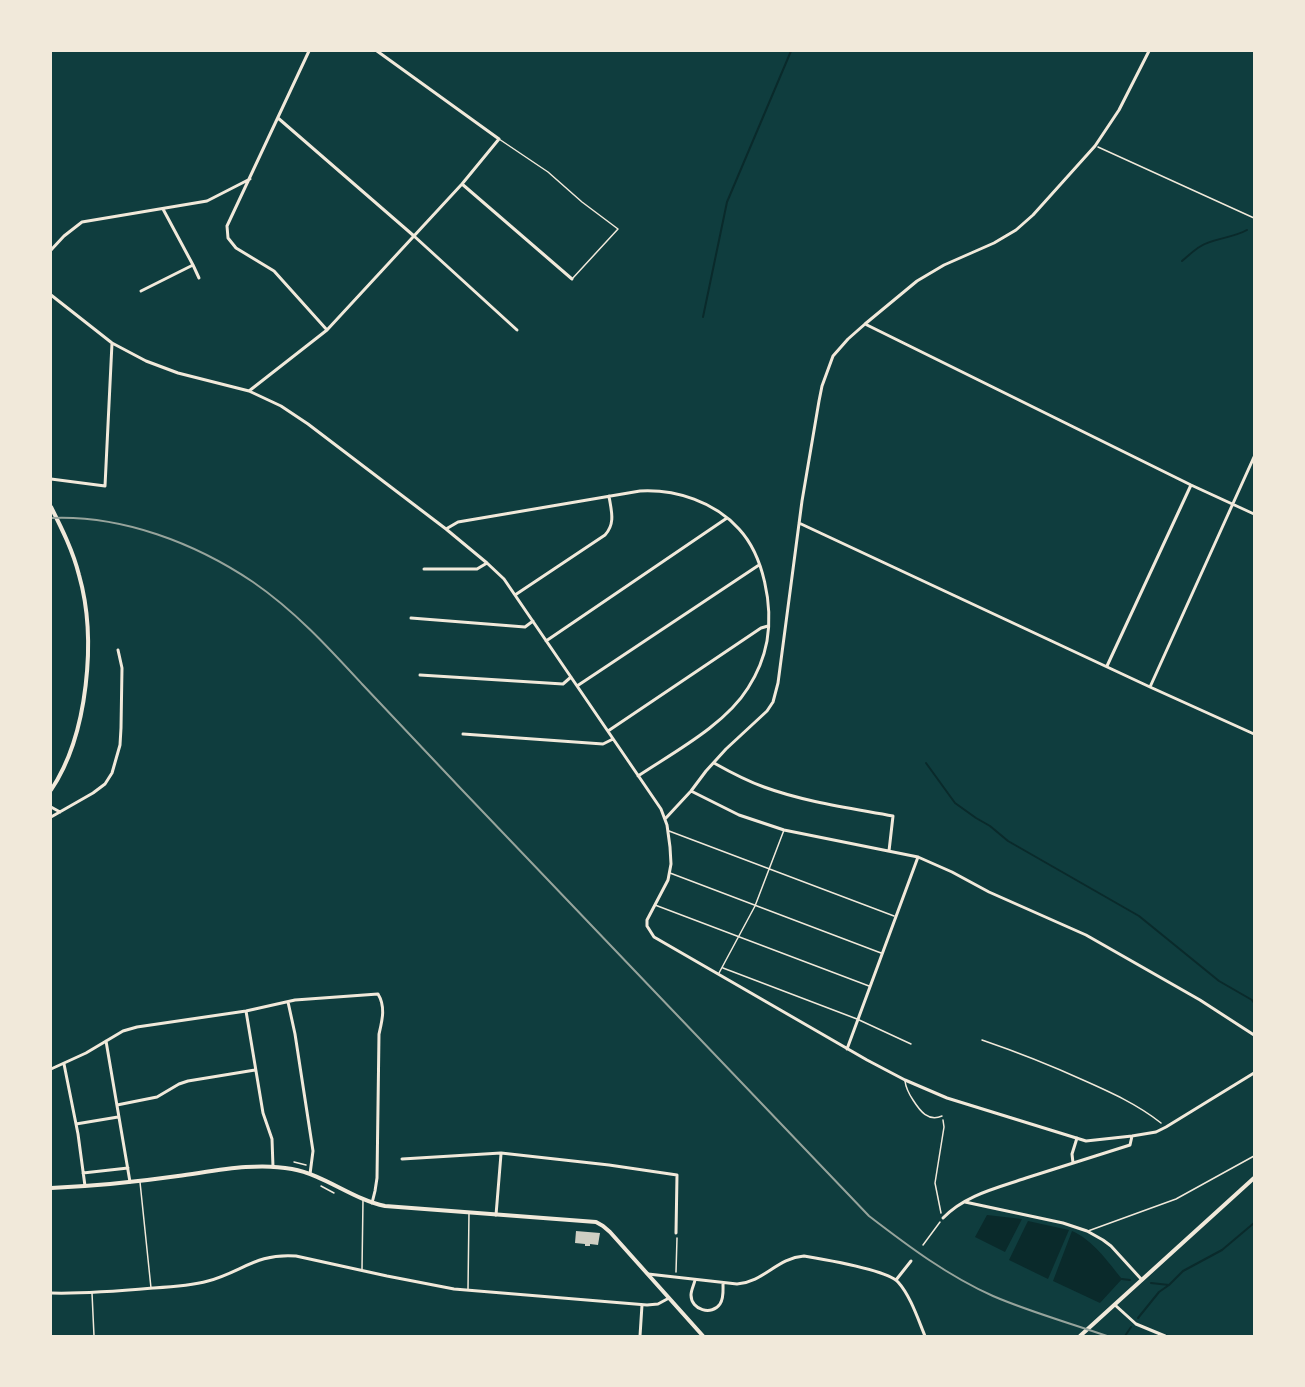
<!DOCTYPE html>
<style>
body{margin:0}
#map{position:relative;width:1305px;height:1387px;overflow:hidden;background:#0f3d3e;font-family:"Golos Text",sans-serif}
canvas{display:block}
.frame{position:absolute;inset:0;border:52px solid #f1e9da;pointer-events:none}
</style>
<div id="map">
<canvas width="1305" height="1387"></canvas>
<div class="frame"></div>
</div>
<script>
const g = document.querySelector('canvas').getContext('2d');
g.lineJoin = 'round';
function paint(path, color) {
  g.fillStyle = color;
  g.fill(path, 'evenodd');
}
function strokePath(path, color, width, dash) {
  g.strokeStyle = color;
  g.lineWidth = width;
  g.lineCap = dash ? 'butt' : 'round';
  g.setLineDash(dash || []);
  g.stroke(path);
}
paint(new Path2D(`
 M987 1215 1022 1219 1005 1252 975 1237Z
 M1028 1221 1069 1230 1048 1279 1009 1260 1024 1229Z
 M1072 1231C1093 1240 1108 1262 1122 1279L1100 1303 1053 1281Z`), '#0a2a2b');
strokePath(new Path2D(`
 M1182 261C1188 256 1194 250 1201 246 1211 239 1233 238 1247 230
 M703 317 727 202 791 51
 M926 763 955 803 976 818 990 826 1008 841 1139 916 1219 981 1252 1000 1254 1003
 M1122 1279 1130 1280
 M1151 1283 1169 1285
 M1138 1318 1159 1292 1169 1285 1183 1271 1222 1250 1254 1223
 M1125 1336 1131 1327`), '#0a2a2b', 2);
paint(new Path2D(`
 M576 1231 600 1233 598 1245 590 1244V1246H585V1244L575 1243Z`), '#cfcfc3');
strokePath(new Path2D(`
 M1098 147 1254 218
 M982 1040C1017 1052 1050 1065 1083 1080 1110 1092 1137 1104 1161 1123
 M294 1162 306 1165
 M321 1186 334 1193
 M941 1213 935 1183 944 1127 943 1120
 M923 1245 940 1222
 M676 1272 677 1238`), '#f1e9da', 1.5);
strokePath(new Path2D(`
 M499 139 548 172 582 202 618 229 572 279
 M669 831 894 916
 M670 873 881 953
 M655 905 869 986
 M723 968 857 1019 911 1044
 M719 973 755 906 784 830
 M905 1081C906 1089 909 1094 913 1100 920 1111 928 1122 942 1116
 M140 1182 151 1288
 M1088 1231 1176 1199 1254 1156
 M362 1269 363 1200
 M468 1289 469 1213
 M92 1293 94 1336`), '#f1e9da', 1.5);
strokePath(new Path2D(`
 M309 51 227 226 228 238 236 248 274 271 327 330
 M278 118 414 236 517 330
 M462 184 572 279
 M51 250 64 236 82 222 207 201 250 179
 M193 265 199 278
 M141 291 193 265 163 209
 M51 295 112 343 146 361 178 373 249 391 281 406 308 424 446 529 487 563 504 579 661 809 667 825 670 847 671 864 668 880 647 920V926L654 937 867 1060 905 1080 947 1098 1086 1141 1132 1136 1156 1132 1166 1127 1254 1073
 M865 324 1191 485 1254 514
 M249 391 327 330 462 184 499 139 377 51
 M51 479 105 486 112 343
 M799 523 1150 687 1254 734
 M446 529 458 522 640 491C676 489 715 502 739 529 764 556 773 606 767 641 764 657 757 674 748 688 725 725 674 752 638 776
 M424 569H477L487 563
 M515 595 605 535C616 523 611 510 609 496
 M411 618 525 627 533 621
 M546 641 727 518
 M1107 666 1191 485
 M420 675 563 684 571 677
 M577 686 759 565
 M1150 687 1254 457
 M608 731 761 628 768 626
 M463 734 603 744 613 739
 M714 763C730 772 747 781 764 787 805 802 850 808 893 816L889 851
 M691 791 739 815 784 830 918 857 952 872 989 892 1086 935 1200 1000 1254 1035
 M51 807 60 812
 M51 817 93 793 105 784 112 773 120 745 121 728 122 668 118 650
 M665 819 691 791 706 771 726 749 767 711 773 702 778 683 802 501 819 401 822 386 833 356 848 339 865 324 917 281 944 265 994 243 1016 230 1033 215 1095 146 1119 110 1149 51
 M288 1002 295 1034 313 1151 310 1174
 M246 1011 263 1113 272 1139 273 1167
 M106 1041 130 1182
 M847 1049 918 857
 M64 1064 78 1134 85 1186
 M51 1069 86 1053 123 1031 137 1027 246 1011 295 1000 378 994C386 1007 382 1021 379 1034L377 1178 375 1191 372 1203
 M117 1105 157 1097 179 1084 188 1081 255 1070
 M76 1124 118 1117
 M402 1159 501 1153 609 1165 677 1175 676 1233
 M1073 1163 1072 1154 1077 1138
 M83 1173 128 1168
 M965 1202 1063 1223 1087 1231 1103 1240 1111 1246 1142 1280
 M496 1215 501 1154
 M943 1218C965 1195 997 1188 1026 1178 1061 1167 1095 1156 1130 1145L1132 1136
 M648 1274 737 1284C764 1282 777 1258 804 1256 822 1259 887 1270 898 1282 910 1295 918 1319 925 1336
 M695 1280C694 1285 691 1290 691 1295 691 1310 712 1316 720 1304 724 1298 723 1290 723 1284
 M896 1280 911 1261
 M51 1293C85 1294 119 1291 153 1288 171 1287 190 1286 208 1281 242 1272 256 1253 296 1256L387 1276 454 1289 647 1305 658 1304 669 1298
 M1115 1305 1136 1324 1165 1336
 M640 1336 642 1305`), '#f1e9da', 3);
strokePath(new Path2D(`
 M51 507C62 529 73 551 79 575 97 638 88 735 51 790
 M51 1188C94 1186 136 1182 178 1176 215 1171 255 1162 292 1169 325 1175 352 1199 385 1206L596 1222 603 1226 610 1232 703 1336
 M1080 1336 1254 1178`), '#f1e9da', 4);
strokePath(new Path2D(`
 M51 518C122 515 195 543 253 582 295 611 328 647 362 684 396 720 430 756 464 792 599 933 734 1075 869 1216 908 1246 948 1276 993 1296 1030 1312 1070 1323 1107 1336`), '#97a49c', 2);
</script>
